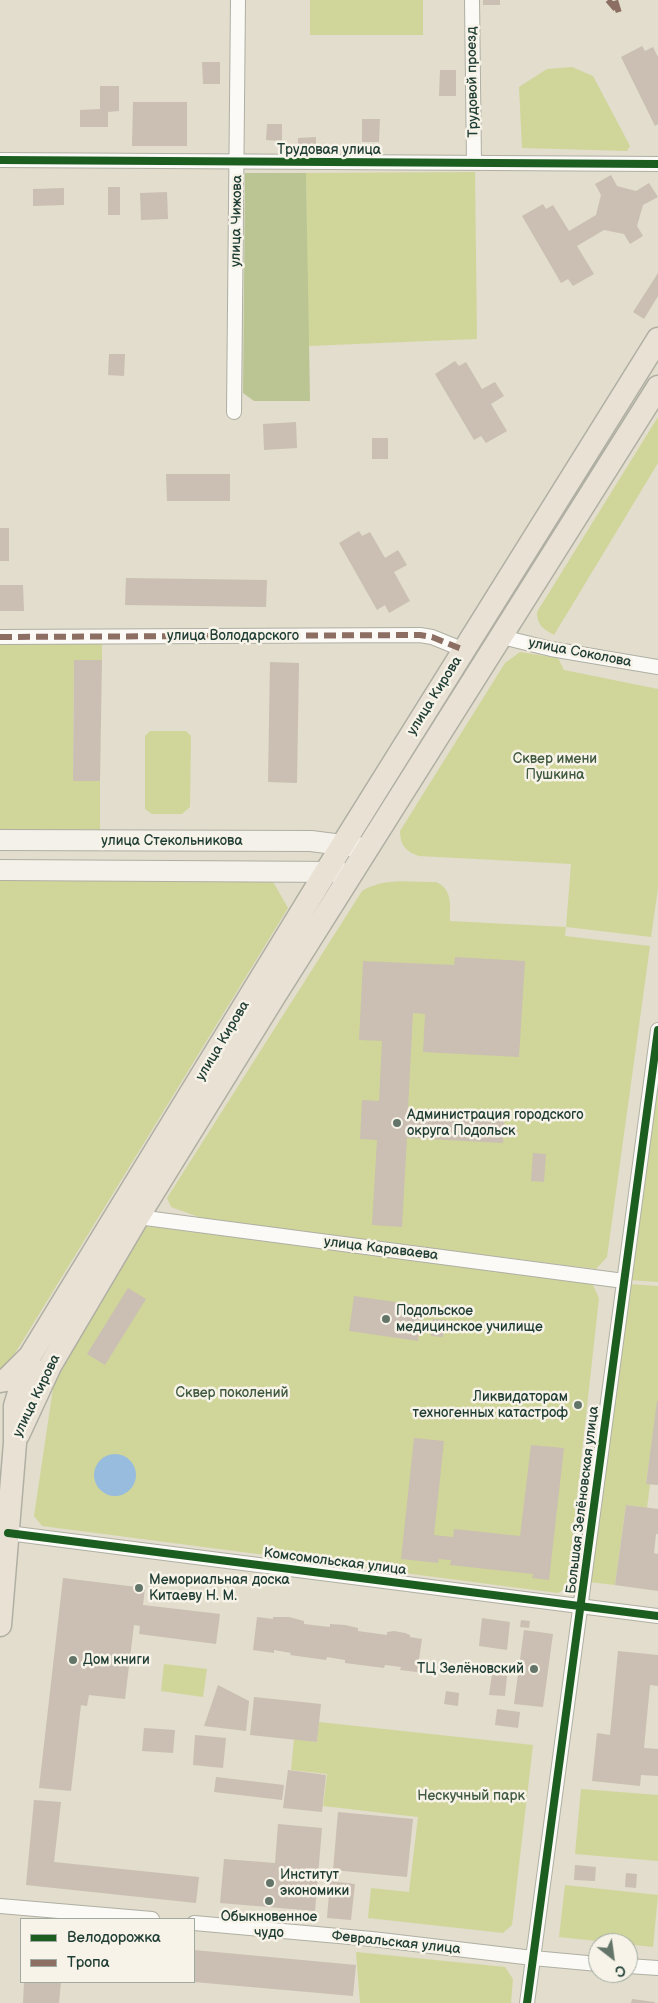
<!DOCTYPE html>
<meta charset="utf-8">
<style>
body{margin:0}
#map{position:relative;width:658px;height:2003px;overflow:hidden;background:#e2ddcc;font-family:"Balsamiq Sans",sans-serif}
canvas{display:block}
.legend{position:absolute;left:20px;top:1918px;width:175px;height:65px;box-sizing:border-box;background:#f7f3e8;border:1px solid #a1aaa0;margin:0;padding:6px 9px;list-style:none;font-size:15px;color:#1f3d34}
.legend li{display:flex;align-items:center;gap:10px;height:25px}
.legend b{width:25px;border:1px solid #a1aaa0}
.north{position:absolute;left:588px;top:1933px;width:50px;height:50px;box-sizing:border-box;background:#f7f3e8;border:1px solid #a1aaa0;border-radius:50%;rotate:150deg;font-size:14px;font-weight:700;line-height:20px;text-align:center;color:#1f3d34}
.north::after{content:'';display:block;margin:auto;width:18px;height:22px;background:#637569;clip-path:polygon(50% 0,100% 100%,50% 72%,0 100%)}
</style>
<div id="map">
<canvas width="658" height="2003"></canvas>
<ul class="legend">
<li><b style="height:6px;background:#1b5e20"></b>Велодорожка</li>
<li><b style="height:6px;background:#8d6e63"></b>Тропа</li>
</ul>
<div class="north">С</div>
</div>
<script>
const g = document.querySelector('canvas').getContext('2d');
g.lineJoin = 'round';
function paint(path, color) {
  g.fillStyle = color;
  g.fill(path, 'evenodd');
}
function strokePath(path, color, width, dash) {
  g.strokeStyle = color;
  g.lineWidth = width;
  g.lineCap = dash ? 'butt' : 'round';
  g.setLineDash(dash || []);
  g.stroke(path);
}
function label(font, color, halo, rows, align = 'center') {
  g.font = font + ' "Balsamiq Sans",sans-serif';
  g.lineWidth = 5;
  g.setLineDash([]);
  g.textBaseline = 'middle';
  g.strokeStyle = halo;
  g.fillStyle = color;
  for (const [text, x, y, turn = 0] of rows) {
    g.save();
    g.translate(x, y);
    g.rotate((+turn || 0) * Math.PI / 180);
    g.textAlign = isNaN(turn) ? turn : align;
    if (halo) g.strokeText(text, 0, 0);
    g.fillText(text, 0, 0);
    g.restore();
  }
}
paint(new Path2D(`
 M310 0H423V35H310Z
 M572 67 593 76 630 146 627 151 522 148 519 87 547 69Z
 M475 172 477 339 308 346 306 173Z
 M658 417V463L554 635C543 629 537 625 537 612Z
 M102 639V660H74L73 780 100 781V832H0V640Z
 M520 652 558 658 564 670 658 689V888L651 937 566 927 565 936 650 946 607 1257 596 1269 207 1220 171 1207 167 1198 362 891C384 877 411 882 436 882 453 889 450 906 450 921L566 927 571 864 419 856C406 852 400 845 400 831L505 663Z
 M150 731H186L191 736 190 807 182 814H152L145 809V736Z
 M0 879 272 880 288 908 6 1368H0Z
 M658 1061V1282L628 1280Z
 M145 1226 592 1283 599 1298 567 1588 558 1593 42 1526 34 1516 55 1375Z
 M629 1284 658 1286V1401L646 1483 650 1484 647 1508 626 1505 615 1585 589 1582Z
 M164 1664 207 1669 203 1697 161 1691Z
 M319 1722 533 1745 512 1925 503 1933 368 1918 371 1888 409 1892 418 1817 323 1806 327 1774 291 1770 294 1739 317 1742Z
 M581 1789 658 1795V1861L575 1854Z
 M565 1885 658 1895 653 1947 559 1937Z
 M356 1952 505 1967 513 1979 511 2003H360Z`), '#d0d69a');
paint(new Path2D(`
 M245 173H306L310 401H254L243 393Z`), '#bac593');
paint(new Path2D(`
 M94 1475a21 21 0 1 1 42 0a21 21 0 1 1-42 0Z`), '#97bcde');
paint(new Path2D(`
 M483 0H500V5H483Z
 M642 46 645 51 653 47 658 57V124L655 126 621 57Z
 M202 62H220V84H203Z
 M440 70H456V96H439Z
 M100 86H119V111L108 112V127H80V110L100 109Z
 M133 102H187V146H132Z
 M362 119H380L379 142H362Z
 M267 124H282V141L266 140Z
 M316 137V150H298V138Z
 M611 175 617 186 636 191 649 183 658 197 643 205 637 226 643 236 630 244 624 234 604 230 577 246 594 274 573 286 568 279 561 283 522 216 543 204 546 209 553 205 569 231 596 215 601 195 595 184Z
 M108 187H120V215H108Z
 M64 188V205L33 206V189Z
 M167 192 168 219 141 220 140 193Z
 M658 273V296L644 319 633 312Z
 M109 354H125L124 376 108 375Z
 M455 361 459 366 466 362 482 389 495 382 504 396 491 404 507 431 486 443 481 436 474 440 435 374Z
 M296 422 297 448 264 450 263 424Z
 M372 438H388V459H372Z
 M166 474H230V501H167Z
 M0 528H9V561H0Z
 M359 531 362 536 370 532 385 558 398 550 407 565 394 572 410 601 389 613 385 605 377 610 339 543Z
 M126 578 267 580 266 607 125 605Z
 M0 585H23L24 611H0Z
 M74 660H102L100 781H73Z
 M270 662 299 663 297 783 268 782Z
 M455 957 525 961 519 1057 423 1052 425 1014 413 1013 408 1110 505 1115 503 1143 407 1138 402 1227 372 1225 377 1140 360 1139 362 1100 379 1101 382 1041 359 1040 363 961 454 965Z
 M533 1153 546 1154 544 1182 531 1181Z
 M128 1288 146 1299 105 1365 87 1354Z
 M354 1296 423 1306 418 1341 349 1331Z
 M433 1319 446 1320 443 1337 431 1336Z
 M657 1401H658V1485L646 1484Z
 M414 1438 444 1441 434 1535 453 1537 454 1529 520 1536 531 1445 564 1448 549 1580 532 1578 533 1574 450 1565 451 1560 439 1559 438 1563 401 1559Z
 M626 1505 658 1509V1534H656L654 1553 658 1554V1591L615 1585Z
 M63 1578 145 1588 143 1605 220 1614 216 1644 139 1634 140 1626 134 1625 125 1699 89 1695 87 1706 81 1705 71 1791 39 1788Z
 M257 1617 273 1619V1617H289L304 1621V1624L330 1627V1624L345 1625 358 1628V1631L387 1635V1632L394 1631 405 1633 410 1635V1637L422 1639 417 1672 400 1670 401 1667 385 1665 384 1668 345 1663V1660L327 1657 326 1660 290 1655 291 1653 274 1650V1653L253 1650Z
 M482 1618 510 1622 507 1650 479 1646Z
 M521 1620 530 1621 529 1628 520 1627Z
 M524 1630 553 1634 543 1707 514 1704Z
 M618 1651 658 1655V1686L650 1685 644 1748 658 1749V1776L641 1775 640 1786 592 1781 597 1733 610 1735Z
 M492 1674 507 1676 505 1696 489 1695Z
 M218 1685 249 1701 246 1731 204 1726Z
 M446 1691 459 1693 458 1706 444 1704Z
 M254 1697 321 1704 317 1742 250 1735Z
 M497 1709 520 1712 518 1728 495 1725Z
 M144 1728 175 1730 173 1753 142 1751Z
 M195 1735 226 1738 223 1768 193 1765Z
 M288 1770 326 1775 322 1812 283 1808Z
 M216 1777 284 1785 282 1800 214 1792Z
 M34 1800 61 1802 54 1862 199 1877 196 1903 26 1885Z
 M338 1812 413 1819 407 1877 333 1870Z
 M278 1824 322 1828 315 1911 220 1903 224 1859 275 1863Z
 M575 1865 596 1867 595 1881 574 1880Z
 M626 1873 637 1874 636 1888 625 1887Z
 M330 1881 355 1884 351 1920 327 1918Z
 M194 1950 356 1965 353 1996 194 1982Z
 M24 1982H61L59 2003H23Z
 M632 1999 655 2002V2003H631Z`), '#cabfb2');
const street = new Path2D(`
 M472 0 474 163
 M0 160 658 164
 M234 412 238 0
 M0 637 420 635 432 637 464 650
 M502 637 551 649 658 667
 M138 1217 624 1281
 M8 1533 658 1616
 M0 1906 152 1919
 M194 1923 372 1939 533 1958 598 1964
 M628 1966 658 1968
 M527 2003 658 1030`);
const secondary = new Path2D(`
 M0 840 311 841 358 847
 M0 870 340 872`);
const primary = new Path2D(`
 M0 1381 6 1380 28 1358
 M18 1435 50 1366 138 1217 272 1000 658 387
 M0 1625 15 1443V1406L30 1356 343 844 658 339`);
strokePath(street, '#afafa3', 16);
strokePath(secondary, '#afafa3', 22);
strokePath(primary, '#afafa3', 25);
strokePath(street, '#fbfaf7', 14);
strokePath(secondary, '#f4f1ea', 20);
strokePath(primary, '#eae1d5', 22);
strokePath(new Path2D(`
 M608 0 619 13 615 0
 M0 637 420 635 432 637 464 650`), '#8d6e63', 6, [12, 6]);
strokePath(new Path2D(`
 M0 160 658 164
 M8 1533 658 1616
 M527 2003 658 1030`), '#1b5e20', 8);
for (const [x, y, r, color] of [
 [397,1123,5,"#637569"],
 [386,1319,5,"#637569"],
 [578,1405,5,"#637569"],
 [139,1588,5,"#637569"],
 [73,1660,5,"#637569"],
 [534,1669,5,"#637569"],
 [270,1883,5,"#637569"],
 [269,1901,5,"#637569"]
]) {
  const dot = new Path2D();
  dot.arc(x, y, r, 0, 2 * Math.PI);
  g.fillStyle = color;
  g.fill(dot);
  strokePath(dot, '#f7f3e8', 2);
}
label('14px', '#1f3d34', '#f7f3e8', [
 ["Трудовой проезд",473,82,-91],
 ["Трудовая улица",329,150],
 ["улица Чижова",237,221,-89],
 ["улица Володарского",233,636],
 ["улица Соколова",580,653,11],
 ["улица Кирова",435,696,-58],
 ["улица Стекольникова",172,841],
 ["улица Кирова",223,1041,-59],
 ["улица Караваева",381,1249,7],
 ["улица Кирова",37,1396,-64],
 ["Большая Зелёновская улица",583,1500,-83],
 ["Комсомольская улица",335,1562,7],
 ["Февральская улица",396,1943,6]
]);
label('14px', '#405a40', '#f7f3e8', [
 ["Сквер имени",555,759],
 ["Пушкина",555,775],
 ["Сквер поколений",232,1393],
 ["Нескучный парк",471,1796]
]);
label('14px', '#1f3d34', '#f7f3e8', [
 ["Администрация городского",407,1115],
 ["округа Подольск",407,1131],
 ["Подольское",396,1311],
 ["медицинское училище",396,1327],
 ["Ликвидаторам",568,1397,"right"],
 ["техногенных катастроф",568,1413,"right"],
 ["Мемориальная доска",149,1580],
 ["Китаеву Н. М.",149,1596],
 ["Дом книги",83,1660],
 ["ТЦ Зелёновский",524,1669,"right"],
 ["Институт",280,1875],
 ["экономики",280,1891],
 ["Обыкновенное",269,1917,"center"],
 ["чудо",269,1933,"center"]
], 'left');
</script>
